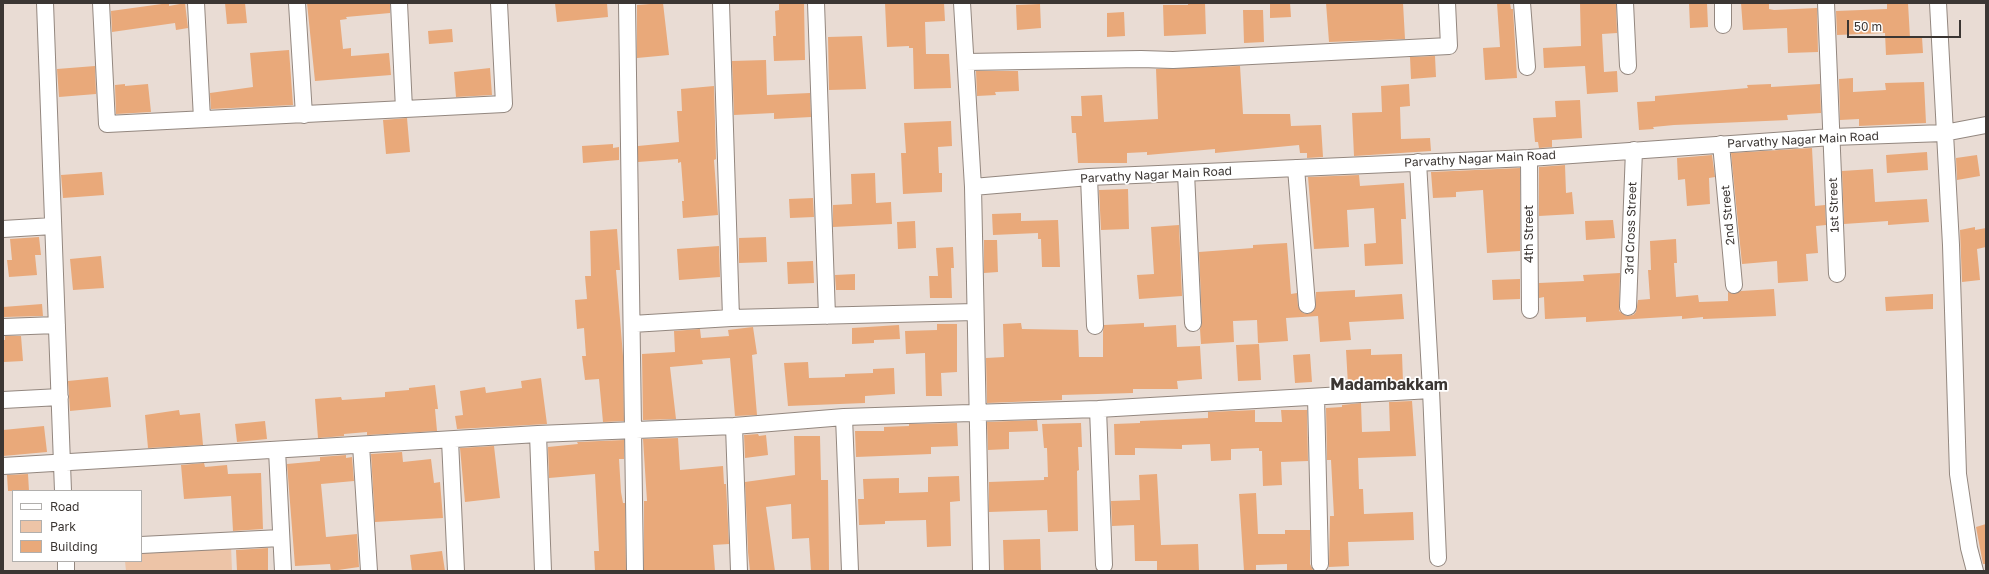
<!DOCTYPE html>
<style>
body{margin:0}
#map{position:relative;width:1989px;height:574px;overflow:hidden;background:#e9dcd4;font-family:"Golos Text",sans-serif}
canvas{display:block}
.frame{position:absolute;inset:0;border:4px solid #3b3633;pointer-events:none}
.legend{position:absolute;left:12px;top:490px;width:130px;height:72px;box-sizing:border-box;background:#fff;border:1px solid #b1afad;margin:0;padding:5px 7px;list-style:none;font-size:12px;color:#3b3633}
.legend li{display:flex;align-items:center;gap:8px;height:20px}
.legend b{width:20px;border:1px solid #b1afad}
.scale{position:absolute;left:1847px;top:20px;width:114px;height:18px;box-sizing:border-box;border:2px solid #3b3633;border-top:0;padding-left:5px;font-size:12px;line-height:14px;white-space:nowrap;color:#3b3633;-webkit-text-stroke:3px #fff;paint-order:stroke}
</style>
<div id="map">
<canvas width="1989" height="574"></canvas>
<div class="frame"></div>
<ul class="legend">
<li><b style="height:5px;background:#fff"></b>Road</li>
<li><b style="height:11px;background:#edc4a7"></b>Park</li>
<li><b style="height:11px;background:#e9a97a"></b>Building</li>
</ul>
<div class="scale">50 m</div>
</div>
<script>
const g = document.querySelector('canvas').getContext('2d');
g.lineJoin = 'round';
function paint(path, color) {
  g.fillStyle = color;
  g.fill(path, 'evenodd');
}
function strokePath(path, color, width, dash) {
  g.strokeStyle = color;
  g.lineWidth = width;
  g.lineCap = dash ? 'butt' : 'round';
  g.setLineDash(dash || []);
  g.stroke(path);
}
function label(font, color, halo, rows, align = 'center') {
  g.font = font + ' "Golos Text",sans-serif';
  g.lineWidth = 3.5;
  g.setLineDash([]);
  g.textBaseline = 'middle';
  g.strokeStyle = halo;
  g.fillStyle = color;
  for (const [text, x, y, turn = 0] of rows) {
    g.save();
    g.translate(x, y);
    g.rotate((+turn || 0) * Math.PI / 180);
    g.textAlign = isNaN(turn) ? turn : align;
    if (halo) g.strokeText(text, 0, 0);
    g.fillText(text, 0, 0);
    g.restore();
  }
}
paint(new Path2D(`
 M231 546 232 571H126L125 561H141V550Z`), '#edc4a7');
paint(new Path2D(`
 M169 3V6L185 3 188 28 176 30 175 23 112 32 111 11Z
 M225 3H245L247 23 227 24Z
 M307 3H390V13L346 17 347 19 340 20 343 49 351 48V56L389 53 391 75 315 81Z
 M555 3H607L608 17 557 22Z
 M663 3 669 55 637 58V5Z
 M779 3H804L805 60 774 61 773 36H776L775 11 779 10Z
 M885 3H944L945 21 925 22 926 54H949L951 88 914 89 913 48H909V46L887 47Z
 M1188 3H1205L1206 34 1164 36 1163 5H1188Z
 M1270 3H1290L1291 17 1270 18Z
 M1326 3H1403L1405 39 1329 42Z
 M1497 3H1510L1511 9H1513L1517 78 1485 80 1483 48 1500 47Z
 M1580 3H1616L1617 33 1602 34 1604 72 1617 71 1618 92 1587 94 1585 66 1544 68 1543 48 1581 46Z
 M1689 3H1707L1708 27 1690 28Z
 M1741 3H1769V9L1774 10 1817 8 1818 52 1788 53 1787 28 1743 30Z
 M1887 3H1908L1910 38 1922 37 1923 53 1886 55 1885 33 1837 35 1836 11 1887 9Z
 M1040 4 1041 28 1017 30 1016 5Z
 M1243 10H1263L1264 42 1244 43Z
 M1124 12 1125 36 1107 37V13Z
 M452 29 453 42 429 44 428 31Z
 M862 36 866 89 829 90 828 37Z
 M289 50 293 105 211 109 210 93 253 87 250 53Z
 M1435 56 1436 77 1411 79 1410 57Z
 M766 60 767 95 810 93 811 117 774 119V113L734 115 732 61Z
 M95 66 96 94 59 97 57 69Z
 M1240 66 1243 114H1290L1291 126 1321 125 1323 157 1307 158V153H1300L1299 145 1215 153V149L1147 155V152L1127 153V163H1078L1076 133H1072L1071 116H1082L1081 96 1102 95 1104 122 1158 119 1156 69Z
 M490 68 492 95 456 97 454 72Z
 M976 71H1018L1019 91 995 92 996 95 977 96Z
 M1853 78V92L1886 90 1885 83 1924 82 1926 123 1859 126V119L1840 120 1839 79Z
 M125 84V86L148 84 151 112 116 114 115 85Z
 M1409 84 1410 106 1400 107 1401 139 1430 138 1431 151 1354 156 1352 113 1382 112 1381 86Z
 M1771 84V87L1820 84 1821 113 1787 115 1788 120 1674 125 1653 127 1654 129 1639 130 1637 102 1655 101V96L1748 88 1747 85Z
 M714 86 716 159 714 160 718 215 683 218 682 201H684L681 162 678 163V159L638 162V146L679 142 677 111H682L681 89Z
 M1580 100 1582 138 1552 140V147L1539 148 1538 142H1535L1533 118 1556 117 1555 101Z
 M407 118 410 152 386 154 383 120Z
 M951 121 952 146 938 147 939 173H942V192L903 194 901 153H906L904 123Z
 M613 144V148L619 147V160L583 163 582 146Z
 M1812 148 1815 206 1825 205 1826 225 1816 226 1818 253 1806 254 1808 281 1778 283 1777 261 1742 264 1731 153Z
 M1927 152 1928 170 1887 173 1886 155Z
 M1712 155 1715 177 1709 178 1710 204 1687 206 1685 179 1678 180 1677 158Z
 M1977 155 1980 176 1957 180 1956 158Z
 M1565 165 1566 193 1572 192 1574 214 1539 216V167Z
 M1520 168V251L1487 253 1483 190 1456 192V197L1433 198 1431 172Z
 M1873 169 1875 202 1927 199 1929 222 1888 225V221L1844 224 1842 171Z
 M102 172 104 195 63 198 61 175Z
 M875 173 876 203 891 202 892 224 833 227V205L852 204 851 174Z
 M1359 175 1360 186 1404 183 1406 219H1401L1403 264 1365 266 1364 244 1376 243 1374 208 1347 210 1349 247 1314 249 1308 177Z
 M1128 189 1129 229 1101 230 1099 190Z
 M813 198 814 217 790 218 789 199Z
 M1021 213V221L1058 220 1060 267H1042L1041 239H1038V233L993 235 992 214Z
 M1613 220 1615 238 1586 240 1585 221Z
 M915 221 916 248 898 249 897 222Z
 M1179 225 1182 296 1139 299 1137 275 1154 274 1151 227Z
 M1975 227V230L1986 228V247L1977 249 1980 280 1962 282 1960 230Z
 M617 229 620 270H616L623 356 624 421 603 422 599 379 585 380 582 356H586L584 328 577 329 575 300 587 299 585 276H591L590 231Z
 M39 237 41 255H35L37 275 9 277 7 260H12L10 239Z
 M766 237 767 262 739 263V238Z
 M1676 239 1677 263H1674L1676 297 1698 295 1699 302 1728 301V292L1734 294 1741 291 1774 289 1776 316 1703 319V317L1682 319V316L1586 322V317L1545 319 1544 297 1539 298V283L1584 281 1583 275 1620 273 1619 311 1627 316 1633 315 1636 312 1638 300 1650 299 1648 270H1651L1650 241Z
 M984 240H997L998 272 984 273Z
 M1287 243 1291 294 1297 293 1298 306 1303 313 1308 314 1315 309 1316 292 1355 290V297L1402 294 1404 319 1349 322 1351 340 1320 342 1318 316 1286 318 1288 341 1258 343 1257 320 1233 321 1234 342 1201 344 1200 329 1202 323 1199 252 1253 248V245Z
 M719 246 720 277 679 280 677 249Z
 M953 247 954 268H951L952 298H930L929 276H938L936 248Z
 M101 256 104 288 73 290 70 259Z
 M813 261 814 283 788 284 787 262Z
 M855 274V290H836L835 275Z
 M1520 279V299L1493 300 1492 280Z
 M1933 294V309L1886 311 1885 297Z
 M42 304 43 316 4 317 3 307Z
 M1021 323 1022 329 1078 330 1079 357H1103V331L1104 325 1144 323V327L1176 325 1177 347 1200 346 1202 379 1177 381 1178 389H1133V393L1062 395V400L987 403 986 358 1004 357 1003 324Z
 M937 324H957V372L941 373 942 396H926L925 353 906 354 905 331 937 330Z
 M899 325 900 339 874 340V343L852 344V328Z
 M753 327 757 354 752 355 757 415 735 416 730 358 702 360 703 364 670 367 676 419 643 420 642 354 675 352 674 331 700 329 701 338 729 336 728 330Z
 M5 336H21L23 361 4 362 3 340H5Z
 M1259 344 1261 380 1238 381 1236 345Z
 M1371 349V355L1402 354 1403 382 1348 385 1346 350Z
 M1310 354 1312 382 1295 383 1293 355Z
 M808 362 809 378 845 377V374L873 373V369L894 368 895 394 865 396V403L788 406 784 363Z
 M108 377 111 407 70 411 68 381Z
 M541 378 547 424 457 429 455 416 463 415 460 391 485 387 486 393 522 388 521 381Z
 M435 385 438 409H435L437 431 367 435V432L344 434V436L318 438 315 399 341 397 342 400 385 397V392L409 390V388Z
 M1412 401 1416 456 1358 458 1359 489H1363L1364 514 1413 512 1414 540 1348 542 1349 566 1329 567 1330 516H1334L1331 460H1327L1326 408 1342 407V405L1361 403 1362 432 1390 431 1389 402Z
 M179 410 180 415 200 413 203 445 148 448 145 415Z
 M1255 410V422H1282L1281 410H1307L1308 461 1281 462 1282 485 1263 486 1262 451H1259V448L1231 449V460L1211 461 1210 444 1182 445V449L1135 448V455H1115L1114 424 1140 423V421L1208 418V412Z
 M1037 420 1038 431 1009 432V449L988 450 987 422Z
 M265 421 267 439 237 442 235 424Z
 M957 423 958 446 931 447V454L856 457 855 431H884V427L909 426V424Z
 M1081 423 1082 447H1078L1079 470 1077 471 1078 531 1048 532 1047 510 989 512V482L1044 480V477H1048L1047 448H1044L1042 424Z
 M44 426 47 452 3 456V430Z
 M758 434 759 436 766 435 768 455 745 458 744 435Z
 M794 436H820L821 480H828L829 571H811L809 538 792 539 791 504 766 507 775 571H750L748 552 745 482 795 475Z
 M678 438 680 470 723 466 724 484H726L729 544 713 545 715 571H644V501H647L643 439Z
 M624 440V459H619L621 492 623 503H625L626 571H595L594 551H599L595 474 549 478 548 447 578 444 577 442Z
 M494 446 500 498 465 502 460 448Z
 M402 452 403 462 431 459 434 483 440 482 443 518 375 522 371 454Z
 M346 455V458L352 457 354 481 321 484 326 537 357 534 359 567 331 571 330 564 295 566 287 464 320 461V457Z
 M204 463 205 467 227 465 228 474 261 473 263 529 233 531 231 496 184 499 181 465Z
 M28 474 29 491H8L7 475Z
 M1157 474 1161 545 1198 544 1199 571H1157V561H1135L1134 525 1112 526 1111 501 1140 500 1139 475Z
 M959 476 960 501 950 502 951 546 927 547 926 520 885 521V524L859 525 858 499H864L863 479 899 478V493L928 492V477Z
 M1256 493 1258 534H1285V530H1310V564L1313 570 1287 571V564L1256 565V571H1244L1239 494Z
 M1986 524V564H1983L1976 527Z
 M1040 539 1041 571H1004L1003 540Z
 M268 548V571H237L236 550Z
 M442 551 445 571H412L410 555Z`), '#e9a97a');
const street = new Path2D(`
 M45 3 63 491
 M101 3 107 124 504 104 499 3
 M196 3 202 119
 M297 3 304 115
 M399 3 404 109
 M627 3C628 192 634 382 635 571
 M721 3 731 318
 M816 3 827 316
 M962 3 973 187 981 571
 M1522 3 1527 67
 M1625 3 1628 66
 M1723 3V25
 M1826 3 1837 274
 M1938 3 1951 245 1958 474 1969 548 1975 571
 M966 62 1141 59 1173 60 1449 46 1447 3
 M1721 144 1734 285
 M1529 158 1530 310
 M1296 168 1307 305
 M1186 173 1193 323
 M1089 177 1095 326
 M973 187 1089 177 1529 158 1832 137 1944 133 1986 125
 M3 229 53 226
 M1628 307 1634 150
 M632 324 731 318 975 312
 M3 327 57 325
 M1431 390 1438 558
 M1316 397 1320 564
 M3 400 60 397
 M1098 409 1104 565
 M844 417 850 571
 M734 426 739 571
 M538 434 543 571
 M450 440 456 571
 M361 445 369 571
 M277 450 283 571
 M3 466 538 434 734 426 844 417 1098 409 1431 390 1418 162
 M141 545 281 538
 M66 561V571`);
strokePath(street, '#93877f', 18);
strokePath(street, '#fff', 16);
label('12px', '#3b3633', '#fff', [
 ["Parvathy Nagar Main Road",1803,140,-3],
 ["Parvathy Nagar Main Road",1480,159,-3],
 ["Parvathy Nagar Main Road",1156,175,-3],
 ["1st Street",1834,205,-92],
 ["2nd Street",1728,215,-95],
 ["3rd Cross Street",1631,228,-88],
 ["4th Street",1529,234,-90]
]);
label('bold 16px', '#3b3633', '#fff', [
 ["Madambakkam",1389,385]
]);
</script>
